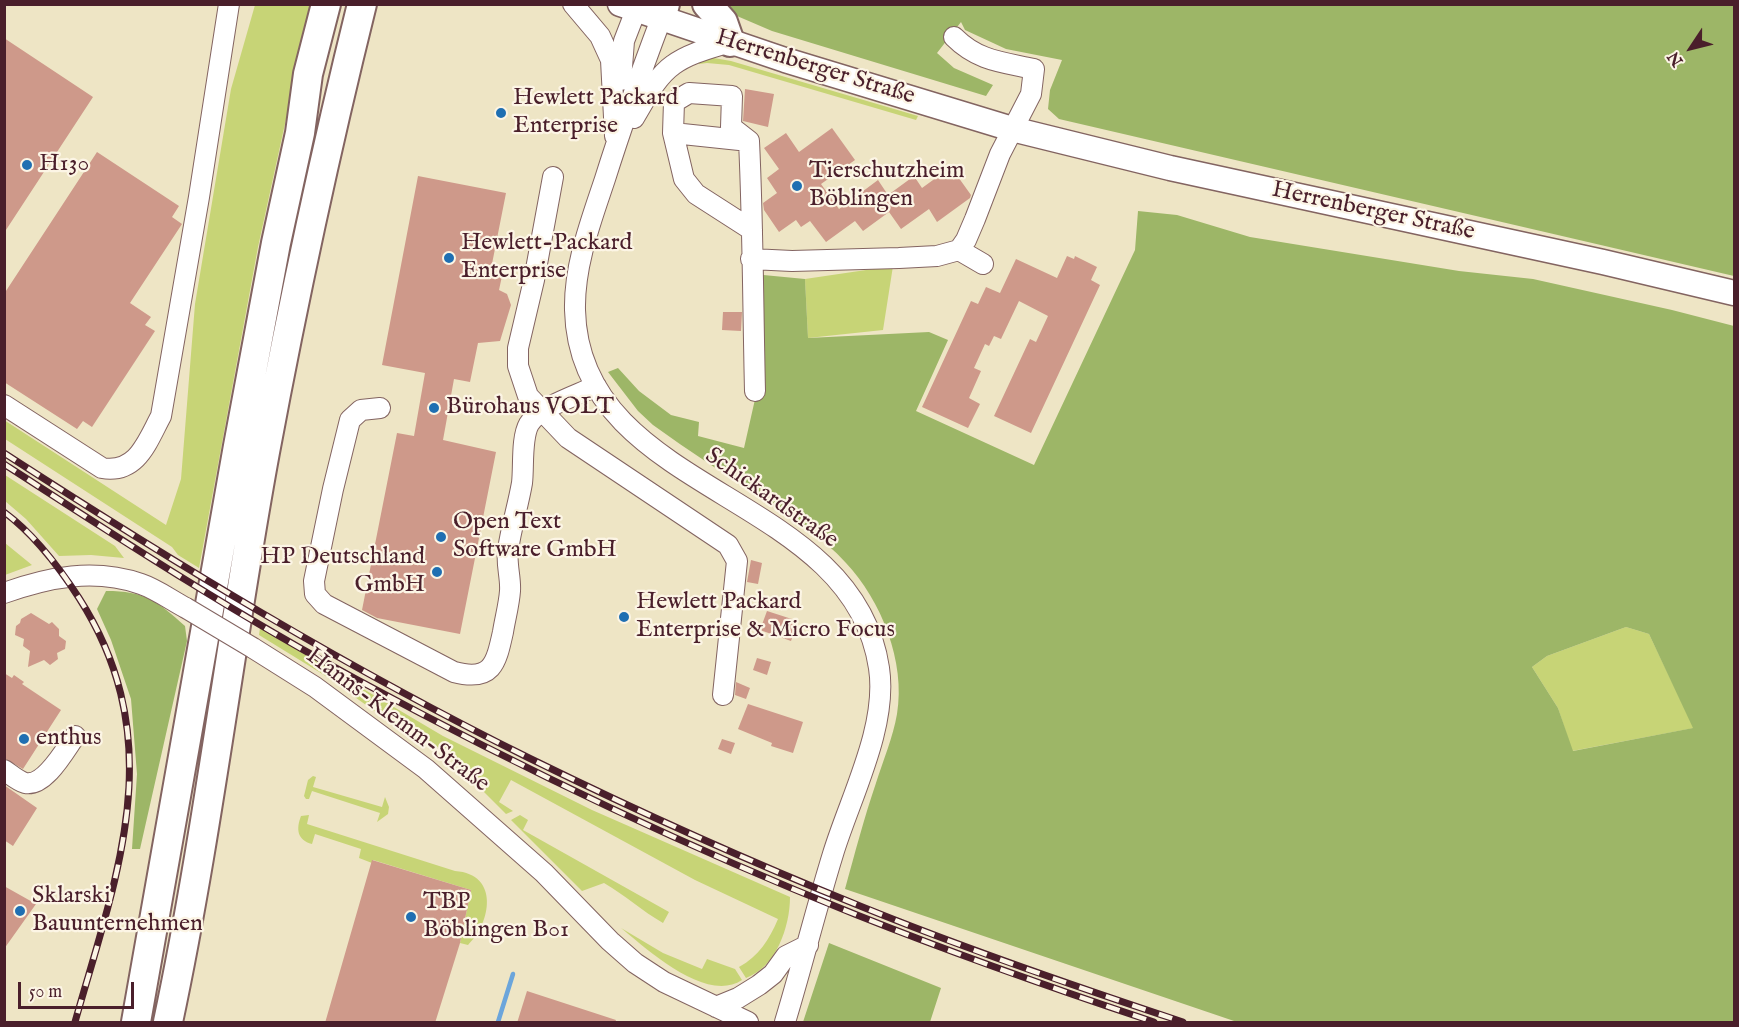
<!DOCTYPE html>
<meta charset="utf-8">
<style>
body{margin:0}
#map{position:relative;width:1739px;height:1027px;overflow:hidden;background:#eee5c5;font-family:"IM FELL English",serif}
canvas{display:block}
.frame{position:absolute;inset:0;border:6px solid #4a1f2b;pointer-events:none}
.north{position:absolute;left:1661px;top:18px;width:60px;height:60px;-webkit-text-stroke:4px #fcf5e5;paint-order:stroke;rotate:235deg;font-size:16px;font-weight:700;line-height:24px;text-align:center;color:#4a1f2b}
.north::after{content:'';display:block;margin:auto;width:21px;height:27px;background:#4a1f2b;clip-path:polygon(50% 0,100% 100%,50% 72%,0 100%)}
.scale{position:absolute;left:18px;top:982px;width:116px;height:27px;box-sizing:border-box;border:3px solid #4a1f2b;border-top:0;padding-left:8px;font-size:18px;line-height:21px;white-space:nowrap;color:#4a1f2b;-webkit-text-stroke:4px #fcf5e5;paint-order:stroke}
</style>
<div id="map">
<canvas width="1739" height="1027"></canvas>
<div class="frame"></div>
<div class="north">N</div>
<div class="scale">50 m</div>
</div>
<script>
const g = document.querySelector('canvas').getContext('2d');
g.lineJoin = 'round';
function paint(path, color) {
  g.fillStyle = color;
  g.fill(path, 'evenodd');
}
function strokePath(path, color, width, dash) {
  g.strokeStyle = color;
  g.lineWidth = width;
  g.lineCap = dash ? 'butt' : 'round';
  g.setLineDash(dash || []);
  g.stroke(path);
}
function label(font, color, halo, rows, align = 'center') {
  g.font = font + ' "IM FELL English",serif';
  g.lineWidth = 4.5;
  g.setLineDash([]);
  g.textBaseline = 'middle';
  g.strokeStyle = halo;
  g.fillStyle = color;
  for (const [text, x, y, turn = 0] of rows) {
    g.save();
    g.translate(x, y);
    g.rotate((+turn || 0) * Math.PI / 180);
    g.textAlign = isNaN(turn) ? turn : align;
    if (halo) g.strokeText(text, 0, 0);
    g.fillText(text, 0, 0);
    g.restore();
  }
}
paint(new Path2D(`
 M255 5H311L258 247 199 568 178 555 172 547 5 439 4 420 166 525 181 479 195 304 231 89Z
 M708 57 731 61 918 116 916 120 729 65 707 63 699 64 697 60Z
 M893 266 883 330 808 338 805 279Z
 M5 475 115 546 124 558 91 555 59 556 26 519 5 501Z
 M5 543 32 565 5 575Z
 M1626 627 1649 634 1694 728 1572 751 1558 708 1532 667 1547 656Z
 M260 628 443 736 592 810 790 897C790 927 776 967 746 978L739 967C759 956 769 940 778 919L695 880 511 780 499 802 513 811 506 814 441 749 420 736 394 725 324 675 259 635Z
 M313 776 316 777 313 787 382 807 385 797 389 807 388 814 377 822 380 813 312 791 309 799H306L304 796 308 780Z
 M309 815 307 824 455 871C500 874 491 923 468 945L460 943 471 890 373 860 372 863 359 858 361 849 315 834 312 844C297 840 296 829 301 816Z
 M520 815 528 820 523 830 669 912 663 923C642 911 625 895 604 883L582 891 511 820Z
 M621 928 663 953 702 969 707 959 735 969 742 980C706 1004 647 949 621 928Z`), '#c7d476');
paint(new Path2D(`
 M723 5H1734V276L1059 119 1048 109 1050 90 1062 60 1006 49 965 30 961 22 937 53 954 68 993 85 986 96 772 31 737 16Z
 M1138 211 1177 215 1250 237 1459 271 1533 279 1672 310 1734 326V1022H1237L845 889C855 853 864 818 876 783 883 761 893 737 897 714 906 662 881 600 846 563 823 537 791 518 763 499 726 475 689 451 653 425L638 411 608 372 618 368 639 391 671 415 699 422 698 436 744 448 758 386 753 274 805 279 808 338 929 332 948 340 916 411 1034 465 1135 250ZM1626 627 1649 634 1693 728 1573 751 1558 708 1532 667 1547 656Z
 M106 591C145 591 157 601 185 626L187 641 140 849H132L137 774 131 699 111 640 97 609Z
 M829 943 941 988 930 1022H803Z`), '#9db667');
strokePath(new Path2D(`
 M498 1022 513 974`), '#6ba5db', 4.5);
paint(new Path2D(`
 M4 38 93 97 4 233Z
 M745 89 774 94 768 127 743 121Z
 M832 128 855 160 821 184 839 209 878 180 888 195 914 176 922 188 951 167 971 195 970 198 937 222 929 209 901 229 889 212 863 231 855 221 826 242 810 221 801 227 796 220 779 232 764 210 763 203 777 193 767 178 779 169 764 148 786 133 799 152Z
 M97 152 179 206 172 217 182 224 130 303 151 317 145 325 155 331 92 427 83 421 77 429 4 382V294Z
 M418 176 506 193 490 274 502 276 499 290 507 294 511 305 500 341 478 343 470 382 454 379 443 440 496 452 460 634 377 618 362 610 397 433 414 436 425 373 382 365Z
 M1067 256 1074 259 1075 256 1097 267 1091 280 1100 285 1031 433 994 416 1030 339 1036 342 1048 316 1019 301 1001 339 994 336 989 346 985 344 974 368 981 371 969 398 980 404 968 428 922 407 971 301 978 304 986 287 1000 293 1016 259 1057 278Z
 M723 312H742L741 331 722 330Z
 M751 560 762 563 758 584 747 582Z
 M767 611 798 621 791 641 760 630Z
 M31 613 49 624 52 622 59 629V636L66 641 65 649 57 653 58 659 50 665 44 660 28 667 30 651 23 646 24 639 15 635 16 626 20 623 21 619Z
 M757 658 771 662 767 675 753 670Z
 M4 673 12 678 14 675 24 682 22 684 61 710 23 769 4 758Z
 M736 682 750 688 746 699 735 695Z
 M748 704 803 722 793 753 771 746 772 743 738 729Z
 M722 739 735 743 731 754 718 749Z
 M4 785 37 808 13 846 4 840Z
 M372 860 471 890 460 943 435 1023H325Z
 M4 886 36 904 4 949Z
 M527 991 616 1020 615 1023H517Z`), '#ce998a');
const minor = new Path2D(`
 M573 4 600 36 611 60 615 136
 M661 19C641 72 622 125 605 179 591 221 574 265 575 310 579 496 853 490 879 668 888 727 850 798 833 854 816 909 802 966 785 1022
 M621 80 624 41 636 10
 M634 118C645 100 656 77 673 65 689 53 711 48 730 42
 M673 133 749 141
 M553 177 534 280 518 348V366L528 396 568 438 728 545 737 561 723 695
 M752 230 696 194 684 179 673 133 674 102 689 93 732 96 731 127 749 141C753 224 753 307 755 391
 M959 250 983 264
 M751 259 792 261 899 258 937 256 959 250 966 240 975 219 1000 154 1031 94 1034 69C1002 62 978 61 954 37
 M4 405 102 468C137 474 147 442 161 416L199 197 229 4
 M380 408 361 410 350 420 333 489 314 581 315 594 324 604 454 672C492 682 496 664 503 632 505 619 509 605 510 591 511 578 506 564 508 550 511 528 518 506 522 483 524 467 521 438 529 424 539 407 578 395 596 386
 M4 593C49 577 94 568 141 584 156 589 171 600 186 608
 M253 648 315 687 426 769 544 873 610 941 635 963 664 982 748 1022
 M4 770C10 774 18 781 25 783 45 787 65 750 75 736
 M716 1007 738 998 759 985 773 974 786 956 808 945`);
const major = new Path2D(`
 M620 4 785 60 1012 129 1170 168 1603 262 1734 293`);
const highway = new Path2D(`
 M707 4 723 22 730 42
 M636 10 638 4
 M661 19 665 4
 M136 1022 238 446 276 243 300 133 308 74 326 4
 M168 1022C208 834 230 642 265 452 293 302 325 153 362 4`);
strokePath(minor, '#836461', 22);
strokePath(major, '#836461', 27);
strokePath(highway, '#836461', 32);
strokePath(minor, '#fff', 20);
strokePath(major, '#fff', 24);
strokePath(highway, '#fff', 28);
const rail = new Path2D(`
 M4 453C174 563 347 668 529 758 637 811 748 861 860 906 966 949 1074 986 1183 1022
 M4 464C120 539 235 614 356 679 519 767 686 847 857 915 955 954 1055 989 1154 1022
 M4 512C34 534 59 567 79 598 171 742 117 874 75 1022`);
strokePath(rail, '#4a1f2b', 7);
strokePath(rail, '#fcf5e5', 4.5, [14]);
const minorBridge = new Path2D(`
 M186 608 253 648`);
strokePath(minorBridge, '#836461', 22, []);
strokePath(minorBridge, '#fff', 20);
for (const [x, y, r, color] of [
 [501,113,6,"#1f6fb2"],
 [27,165,6,"#1f6fb2"],
 [797,186,6,"#1f6fb2"],
 [449,258,6,"#1f6fb2"],
 [434,408,6,"#1f6fb2"],
 [441,537,6,"#1f6fb2"],
 [437,572,6,"#1f6fb2"],
 [624,617,6,"#1f6fb2"],
 [24,739,6,"#1f6fb2"],
 [20,911,6,"#1f6fb2"],
 [411,917,6,"#1f6fb2"]
]) {
  const dot = new Path2D();
  dot.arc(x, y, r, 0, 2 * Math.PI);
  g.fillStyle = color;
  g.fill(dot);
  strokePath(dot, '#fcf5e5', 2);
}
label('24px', '#4a1f2b', '#fcf5e5', [
 ["Herrenberger Straße",815,68,17],
 ["Herrenberger Straße",1373,212,12],
 ["Schickardstraße",771,499,35],
 ["Hanns-Klemm-Straße",397,721,37]
]);
label('24px', '#4a1f2b', '#fcf5e5', [
 ["Hewlett Packard",513,99],
 ["Enterprise",513,127],
 ["H130",39,165],
 ["Tierschutzheim",809,172],
 ["Böblingen",809,200],
 ["Hewlett-Packard",461,244],
 ["Enterprise",461,272],
 ["Bürohaus VOLT",446,408],
 ["Open Text",453,523],
 ["Software GmbH",453,551],
 ["HP Deutschland",425,558,"right"],
 ["GmbH",425,586,"right"],
 ["Hewlett Packard",636,603],
 ["Enterprise & Micro Focus",636,631],
 ["enthus",36,739],
 ["Sklarski",32,897],
 ["Bauunternehmen",32,925],
 ["TBP",423,903],
 ["Böblingen B01",423,931]
], 'left');
</script>
